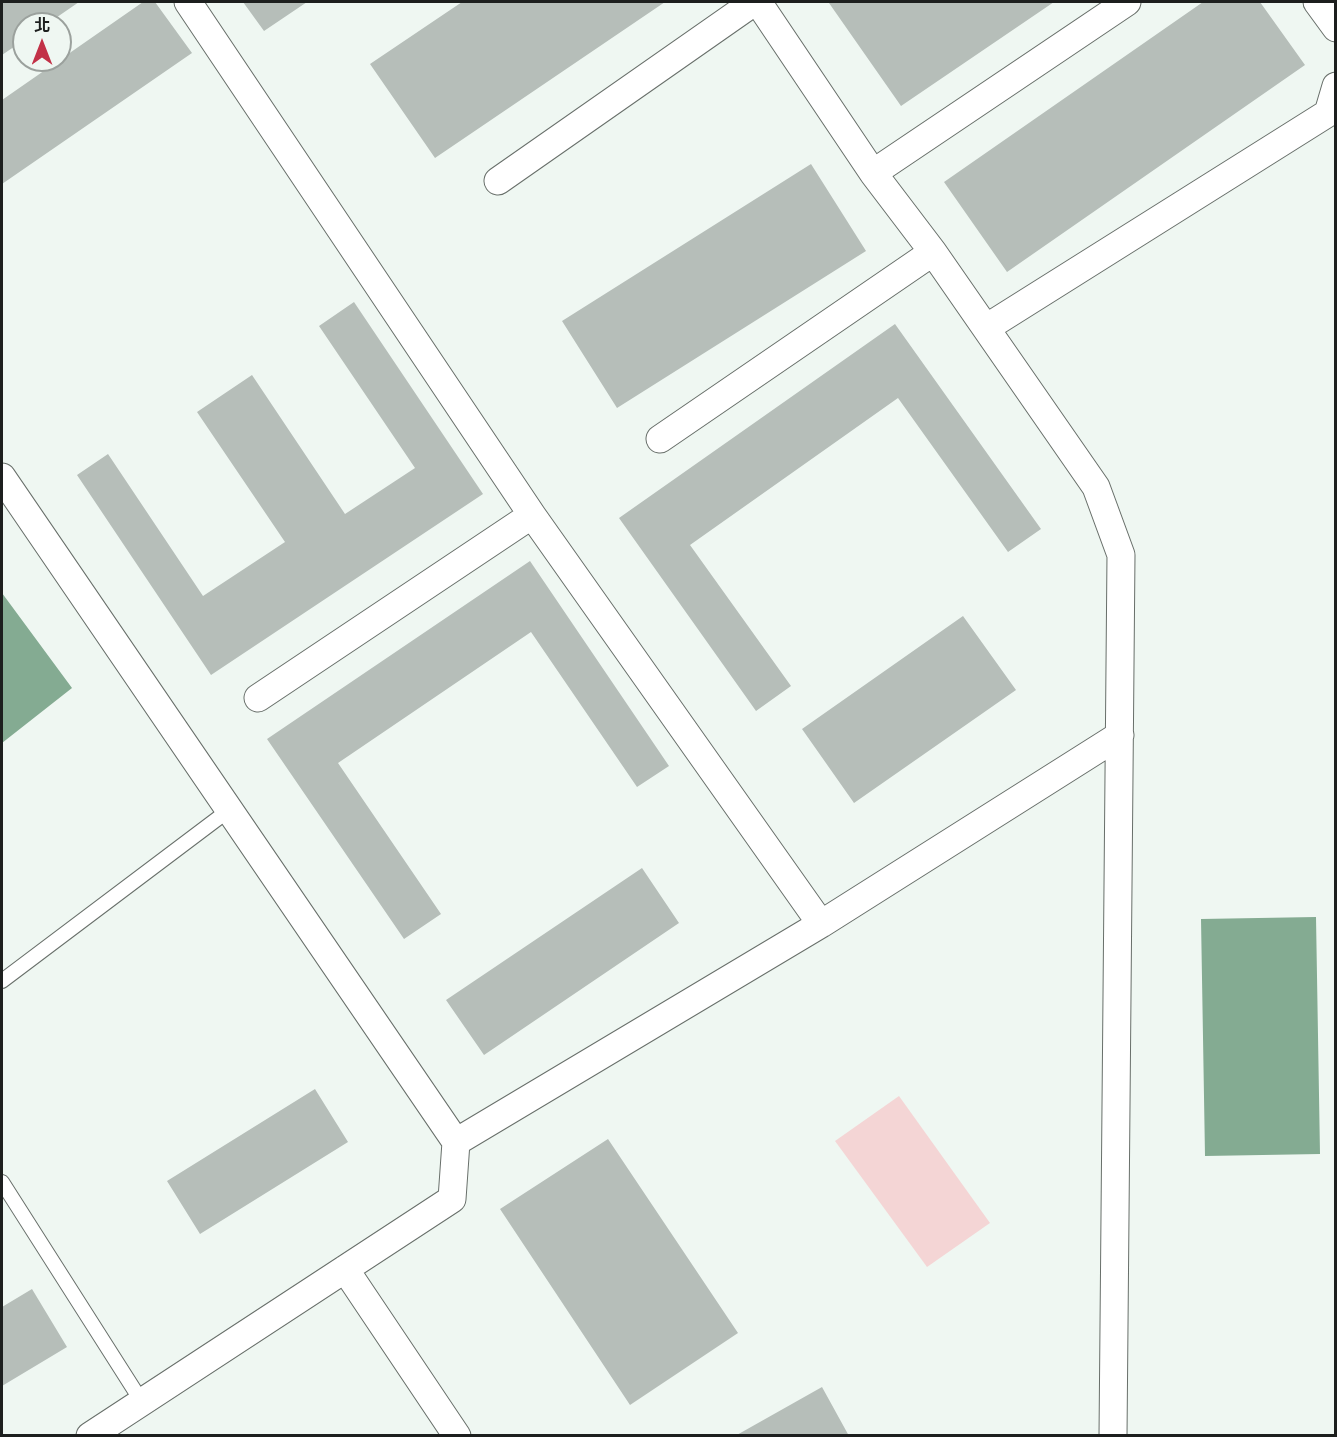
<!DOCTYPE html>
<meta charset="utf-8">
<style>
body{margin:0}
#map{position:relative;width:1337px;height:1437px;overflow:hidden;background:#eff7f2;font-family:Roboto,"Noto Sans TC",sans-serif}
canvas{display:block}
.frame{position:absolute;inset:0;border:3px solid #1d1f1e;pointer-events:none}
.north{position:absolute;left:12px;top:12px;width:60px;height:60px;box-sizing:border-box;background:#eff7f2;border:2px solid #9ba19d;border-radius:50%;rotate:0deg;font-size:16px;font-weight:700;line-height:24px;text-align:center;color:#1d1f1e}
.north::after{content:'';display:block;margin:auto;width:21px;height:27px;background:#c23147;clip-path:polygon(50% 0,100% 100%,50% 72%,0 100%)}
</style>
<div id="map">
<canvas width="1337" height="1437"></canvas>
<div class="frame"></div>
<div class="north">北</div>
</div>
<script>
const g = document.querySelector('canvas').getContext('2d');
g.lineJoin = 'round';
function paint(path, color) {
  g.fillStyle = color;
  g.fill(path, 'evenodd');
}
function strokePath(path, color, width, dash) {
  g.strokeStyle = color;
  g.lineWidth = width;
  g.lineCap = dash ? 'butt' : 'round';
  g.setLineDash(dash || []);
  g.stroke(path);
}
paint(new Path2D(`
 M899 1096 990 1223 927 1267 835 1141Z`), '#f4d5d5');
paint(new Path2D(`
 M2 593 72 688 2 743Z
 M1316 917 1320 1154 1205 1156 1201 919Z`), '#84ab92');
paint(new Path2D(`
 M2 2H79L47 24H24V40L2 55Z
 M143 2H155L192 53 2 184V100Z
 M243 2H307L264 31Z
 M462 2H665L435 158 370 64Z
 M832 2H1054L901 106 829 3Z
 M1203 2H1260L1305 65 1007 272 944 182Z
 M811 164 866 251 617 408 562 321Z
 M354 302 483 494 211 675 77 475 108 454 203 596 285 542 197 412 252 375 345 514 415 468 319 326Z
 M895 324 1041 529 1008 552 898 398 690 545 791 686 756 711 619 518Z
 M530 561 669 766 637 787 531 632 338 763 441 914 404 939 267 739Z
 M963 616 1016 690 854 803 802 729Z
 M642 868 679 923 484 1055 446 1000Z
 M315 1089 348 1142 200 1234 167 1181Z
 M608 1139 738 1333 630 1405 500 1209Z
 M32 1289 67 1347 2 1386V1307Z
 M822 1387 849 1436H735Z`), '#b6beb9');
const lane = new Path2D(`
 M2 981 229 810
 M2 1182 142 1402`);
const street = new Path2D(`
 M188 2 532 515 821 924
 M758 2 873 173 933 252 1096 487 1121 555 1113 1436
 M1317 2 1336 28
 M873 173 1127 2
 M498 181 754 2
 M986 328 1328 113 1336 86
 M660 439 933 252
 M2 477 456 1142
 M258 698 532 515
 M345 1269 457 1436
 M90 1436 452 1199 456 1142 821 924 1120 735`);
strokePath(lane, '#686f6a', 16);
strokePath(street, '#686f6a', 29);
strokePath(lane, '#fff', 14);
strokePath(street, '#fff', 27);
</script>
